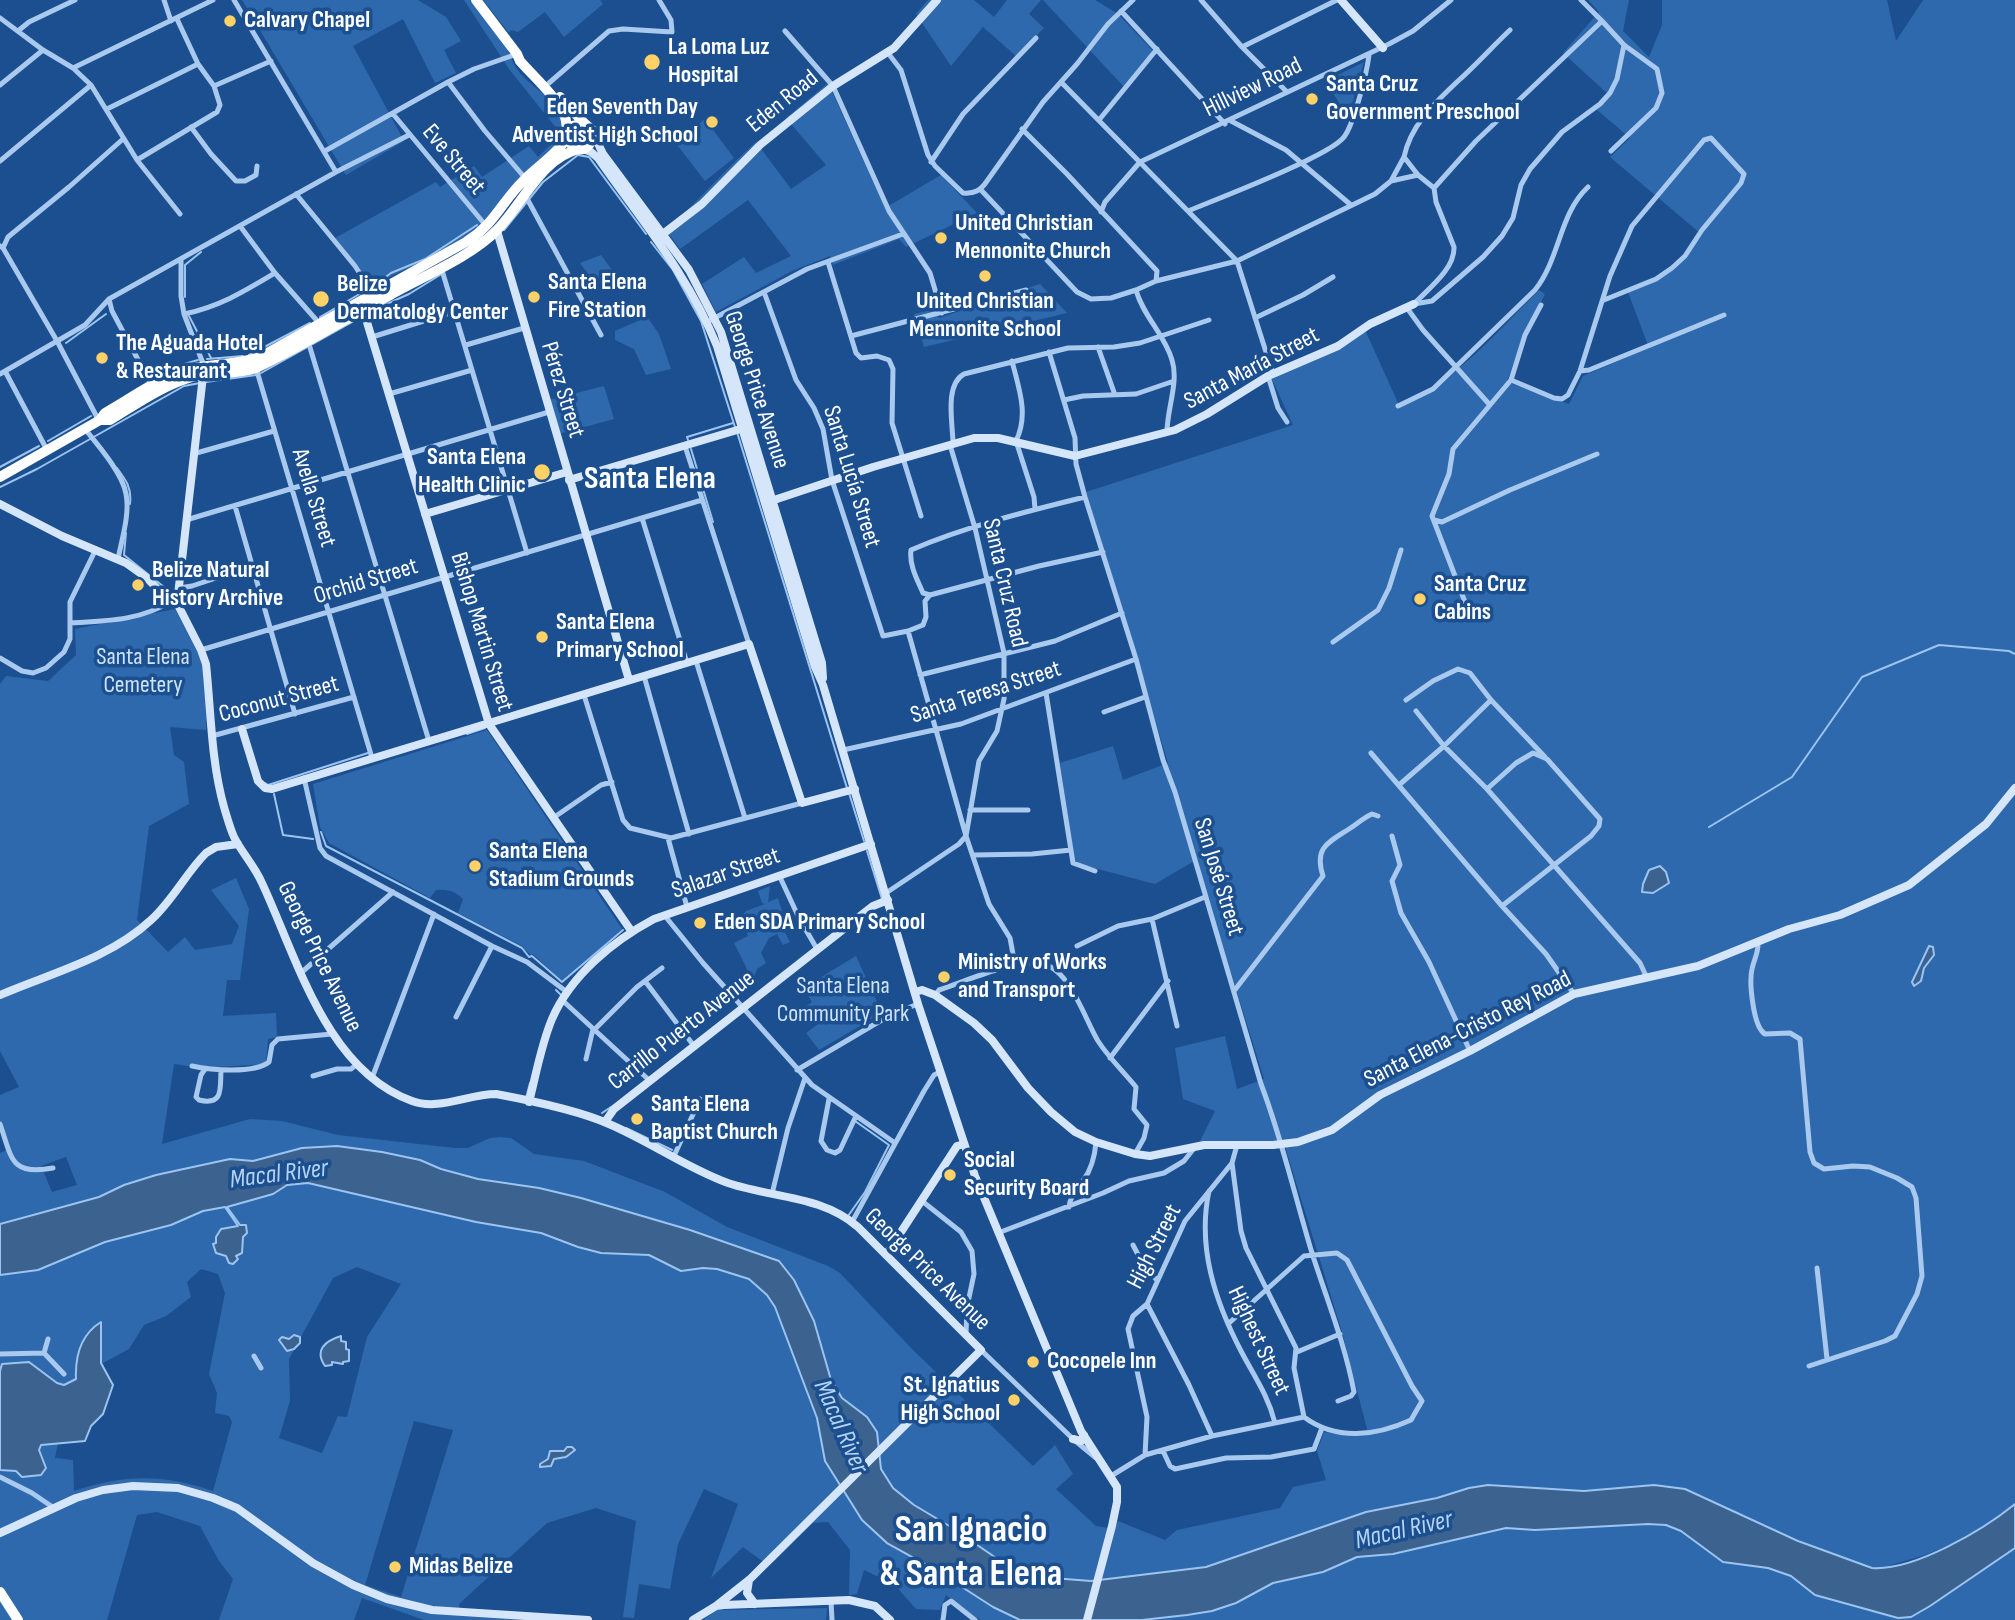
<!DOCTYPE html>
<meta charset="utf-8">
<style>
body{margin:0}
canvas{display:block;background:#1b4f8f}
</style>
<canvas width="2015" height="1620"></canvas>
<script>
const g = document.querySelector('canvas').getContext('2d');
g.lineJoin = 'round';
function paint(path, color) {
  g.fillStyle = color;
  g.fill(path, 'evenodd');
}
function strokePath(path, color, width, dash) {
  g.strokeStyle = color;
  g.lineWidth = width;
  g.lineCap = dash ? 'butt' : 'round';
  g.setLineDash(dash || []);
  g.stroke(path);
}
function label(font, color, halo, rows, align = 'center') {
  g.font = font + ' "Sofia Sans Condensed",sans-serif';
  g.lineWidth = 7;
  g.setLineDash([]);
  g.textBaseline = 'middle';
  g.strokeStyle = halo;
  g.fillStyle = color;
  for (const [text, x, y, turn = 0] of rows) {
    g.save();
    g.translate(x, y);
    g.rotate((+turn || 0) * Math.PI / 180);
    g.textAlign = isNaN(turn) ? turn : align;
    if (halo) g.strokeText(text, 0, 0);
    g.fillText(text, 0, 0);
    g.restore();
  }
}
paint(new Path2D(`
 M242 0H418L446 17 461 41 444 50 456 73 435 83 403 19 353 46 404 141 346 175Z
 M464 0H472C482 13 493 26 502 40 508 49 511 60 517 69 534 94 569 99 561 139L473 232 421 262 391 276 374 288 335 238 436 182 440 187 474 166 482 177 529 146 538 157 561 134 509 69Z
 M483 0H600L603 4 564 37 545 12 518 32 511 30 509 33Z
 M928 0H974L994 17 1007 0H1041L1029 14 1044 28 1016 56 983 27 951 66 916 14Z
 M1043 0H1095L1118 14 1154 52 1125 88Z
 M1588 0H1629L1623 31 1649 57 1662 25V0H1887L1896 41 1923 0H2015V1504L1995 1520 1957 1542 1925 1555 1881 1568H1872L1819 1549 1697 1494 1671 1487 1641 1486 1584 1491 1488 1485 1437 1498 1366 1512 1206 1567 1091 1581 1026 1576 1018 1573 951 1527 914 1505 893 1488 881 1469 878 1440 859 1410 846 1402 831 1380 814 1321 794 1280 774 1258 720 1240 581 1198 539 1188 478 1179 399 1155 337 1146 302 1148 253 1161 230 1159 156 1175 124 1185 99 1197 0 1224V1153L7 1150 0 1126V1095L19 1087 0 1051V684L6 676 48 681 76 655 75 629 175 609 202 661 206 699V730L170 727 174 755 184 762 189 804 149 826 137 920 168 952 185 937 195 950 232 944 239 926 211 890 236 878 249 909 240 980H227L223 1016 276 1013 277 1037 268 1039 266 1064 202 1068 174 1064 162 1144 250 1119 282 1121 338 1135 455 1148H468L490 1138 499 1137 511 1138 534 1154 584 1161 665 1192 727 1227 828 1266 840 1273 911 1348 1033 1466 1055 1445 1073 1474 1056 1489 1096 1526 1108 1528 1112 1536 1118 1521 1165 1540 1177 1530 1280 1508 1293 1487 1326 1480 1317 1451 1324 1432 1345 1435 1368 1433 1342 1332 1283 1140 1267 1143 1200 1141 1215 1111 1183 1099 1175 1048 1225 1036 1237 1089 1264 1079 1196 860 1155 884 1075 863 1060 763 1113 746 1123 780 1168 763 1086 492 1293 425 1271 377 1365 330 1399 405C1456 382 1496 333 1539 290L1545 294 1521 340 1507 382 1569 404 1583 376 1649 348 1628 292 1675 269 1701 234 1610 157 1630 138 1596 109 1609 95 1563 53 1599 12ZM66 1157 77 1185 52 1192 41 1166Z
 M1364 62 1348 118 1326 81Z
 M828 83 885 208 941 175 977 213 906 247 899 239 833 265 830 256 792 271 716 312 702 284 744 257 756 273 791 256 748 200 680 249 666 230C698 202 724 170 756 142L791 189 826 165 786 118Z
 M705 119 734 158 705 181 675 142Z
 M601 255 618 278 598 288 580 263Z
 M1040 284 1067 313 924 347 914 314 935 309 939 318Z
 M647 317 659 334 671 369 646 375 634 349 615 340V331Z
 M604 386 614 419 559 434 549 400Z
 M487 730 622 929 563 982 533 954 531 955 524 949V947L458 913 463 899C455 891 447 889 436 890L430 898 329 843 320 827 313 784Z
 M770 886 768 902 778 898 786 924 782 927 790 942 783 945 777 934 769 938 761 953 766 963 757 969 751 986 740 985 747 969 734 943 748 936 744 925 735 922 746 911 765 904 762 903 758 891Z
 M856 956 882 1013 819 1050 806 1033 818 1024 805 1007 812 1002 803 988Z
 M308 1183 445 1215 541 1233 578 1247 601 1253 649 1255 681 1271 703 1268 717 1269 749 1279 767 1295 775 1307 817 1418 825 1461 862 1520 887 1543 934 1569 993 1607 1020 1620H980L946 1595 940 1610 916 1609 894 1584 864 1570 857 1594 849 1595 850 1550 828 1522 813 1523 769 1566 743 1547 711 1578 738 1504 704 1489 678 1544 670 1589 639 1584 634 1618 623 1617 636 1521 596 1508 547 1523 459 1604 460 1614 533 1620H424L362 1598 354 1620H219L233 1579 219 1561 200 1526 157 1512 137 1515 107 1620H0V1470L16 1471 22 1477 41 1475 44 1460 39 1449 41 1445 58 1443 55 1458 73 1460 74 1491C124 1474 164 1474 213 1491L232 1422 229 1416 215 1413 217 1393 209 1374 225 1293 218 1274 201 1269 187 1282 191 1297 166 1316 144 1325 129 1349 101 1364 100 1322C80 1336 78 1357 76 1379L64 1385 57 1383 29 1362 3 1364 0 1371V1275L28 1271 105 1242 171 1225 203 1211 265 1197 287 1185ZM357 1267 401 1284 367 1337 347 1417 338 1416 322 1453 279 1438 290 1401 289 1359 333 1278ZM414 1421 453 1430 401 1597 365 1585Z
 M1648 1524 1666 1525 1681 1531 1723 1562 1755 1565 1782 1572 1799 1581 1815 1595 1858 1607 1929 1606 2015 1548V1620H1142L1212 1611 1236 1603 1273 1583 1329 1569 1357 1557 1489 1531 1506 1528 1535 1530Z
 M827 1608 826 1620H703L717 1610Z`), '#2e69ad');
const water = new Path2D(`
 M1660 866 1666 872 1669 883 1653 893 1642 892 1643 884 1649 870Z
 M1929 946 1933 947 1934 955 1924 968 1921 981 1914 986 1912 982Z
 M337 1146 382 1152 420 1160 441 1169 478 1179 539 1188 581 1198 690 1230 779 1261 794 1280 814 1321 831 1380 842 1398 867 1417 877 1432 881 1469 893 1488 914 1505 951 1527 1018 1573 1026 1576 1091 1581 1206 1567 1366 1512 1437 1498 1469 1488 1488 1485 1584 1491 1654 1485 1685 1489 1798 1541 1872 1568C1914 1571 1983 1530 2015 1504V1548L1930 1606 1911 1617 1898 1618 1815 1595 1791 1576 1768 1568 1723 1562 1681 1531 1666 1525 1648 1524 1535 1530 1506 1528 1393 1554 1357 1557 1323 1572 1273 1583 1236 1603 1212 1611 1187 1615 1142 1620H1020L993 1607 934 1569 887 1543 862 1520 825 1461 817 1418 775 1307 767 1295 749 1279 717 1269 703 1268 681 1271 649 1255 601 1253 578 1247 541 1233 476 1222 308 1183 287 1185 273 1194 227 1207 240 1225H246L247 1233 243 1237 242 1253 236 1256 238 1259 233 1264 229 1263 226 1256 216 1253 213 1244 216 1243V1237L221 1229 238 1226 225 1207 203 1211 171 1225 105 1242 38 1270 0 1275V1224L99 1197 124 1185 156 1175 230 1159 253 1161 302 1148Z
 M101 1322V1363L113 1385 103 1414 91 1426 85 1441 41 1445 39 1450 46 1468 41 1475 22 1477 16 1471 0 1470V1371L2 1364 29 1362 57 1383 64 1385 76 1379C75 1356 80 1335 101 1322Z
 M294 1335 300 1337V1343L294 1349 287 1351 279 1340 282 1337 289 1339Z
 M341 1336V1341L346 1342V1349L349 1350V1361L343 1362V1364L332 1362V1365L325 1366C314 1350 325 1341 341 1336Z
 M567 1447H572L575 1450 566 1457 554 1459 551 1466 540 1467V1464L548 1459 550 1451H564Z`);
paint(water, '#3c6290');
strokePath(water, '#9cc4f0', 2);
strokePath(new Path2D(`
 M504 230 543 182 578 155 589 157 646 234
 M651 242 673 270 701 321 735 427
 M375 285 391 273 425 259 477 225
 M185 297V265L201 252
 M380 307 409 294 440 275
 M189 316 211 358
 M320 317 363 292
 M66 343 106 314
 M249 355 310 323
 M207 359 243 356
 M163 373 174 367 198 360
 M261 373 363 316
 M206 382 256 375
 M737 432 847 788
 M688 440 687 437 733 423
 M48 441 91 416
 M691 449 713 522
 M0 467 39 446
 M117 468C126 480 132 488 130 504
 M0 487 37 469 184 386 200 383
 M126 533 124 555 174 595
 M467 734 485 728
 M265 783 268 785 368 753
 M849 793 864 841
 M274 794 283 835 313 839
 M1709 827 1792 777 1862 677 1939 645 2009 651 2015 654
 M321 832 326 846 522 948 529 957 532 956 562 982 623 930
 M867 851 882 899
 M556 990 561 995
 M526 1098 530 1083
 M602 1113 611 1107
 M626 1128 672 1150
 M848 1216 865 1192 889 1145 855 1121`), '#9cc4f0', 2);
strokePath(new Path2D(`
 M164 0 171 21
 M234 0 336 172
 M1201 0 1242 47 1287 92
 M1121 11 1225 124
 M0 18 43 50 73 68 91 85 137 160 180 214
 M1602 21 1624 45 1657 69 1662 93 1656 108 1611 151
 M18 31 29 22 75 0
 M785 31 833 86 889 211 930 273 942 313
 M1242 47 1337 0
 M888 53 901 70 928 155 935 166 963 193C975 194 981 190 987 181L1043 102 1077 64 1108 24 1133 0
 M73 68 213 0
 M448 82 485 131 525 178
 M1061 82 1237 261 1273 374
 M549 83 609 31 623 29 672 32 671 20 659 0
 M0 85 43 50
 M214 86 271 61
 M107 109 198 64
 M393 114 487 227
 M1099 120 1157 49
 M1231 121 1286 150 1351 205
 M191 127 211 154 236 181H245L256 175 257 166
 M1022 129 1067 174 1157 271 1156 281
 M325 151 448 82 474 69 517 54
 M137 160 217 112 220 105 214 86 198 64 177 19
 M0 161 91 85
 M931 162 963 114 1036 38
 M1391 181 1418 175
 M1434 188 1476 141 1602 21 1581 0
 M981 190 1077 292 1091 299 1111 298 1136 290 1156 281 1237 261 1375 194 1391 181 1404 157
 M524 193 601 335
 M296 194 355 266 373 294
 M1188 211C1217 199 1330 156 1344 137 1354 124 1367 72 1369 55
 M1101 212 1105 202 1140 162 1389 44 1413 31 1451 0
 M240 226 275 273 319 323
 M0 246 3 248 57 341 99 421
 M3 248 8 237 69 187 123 139
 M181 259V296L184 314 204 366
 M828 262 856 353 861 358 877 356 889 360 893 369 892 423 921 516
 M441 267 527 553
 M1136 290C1143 316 1165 335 1172 360 1179 382 1167 409 1167 432
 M764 292 796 380 814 408 823 429 832 480 883 636 908 631 923 625 926 617 925 601 930 595 1039 566 1103 552
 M109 299 112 311 151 384
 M1414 304 1432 301 1483 257 1502 236 1513 218 1521 185 1530 169 1562 132 1600 104 1610 93 1617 79 1624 45
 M1414 304C1428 289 1455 269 1454 247L1436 202 1434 188 1418 175 1404 157C1411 124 1435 103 1458 81 1476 65 1492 47 1510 30
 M1407 308 1423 330 1489 404
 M184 314C219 307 245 291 275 273
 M1255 318 1303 295 1333 277
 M707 322 807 269 903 234
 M851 336 1026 290
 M372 337 456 311
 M308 341 429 741
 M466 345 524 328
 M1098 347 1115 395
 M1049 352 1075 438 1076 464 1085 497 1136 659 1163 760 1175 792 1261 1084C1282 1139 1295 1197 1312 1253 1327 1300 1345 1344 1354 1392L1351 1396 1338 1401
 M1012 361C1019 389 1029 414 1016 441L1034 497 1035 509
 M256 368 372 758
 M5 371 47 450
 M1580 371 1589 370 1724 315
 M0 374 85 325 109 299 336 172 409 135
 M1268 376 1278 408 1287 422
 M1511 380 1554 398 1562 399 1568 395 1580 371 1610 276 1632 226 1704 140 1711 138 1744 174 1741 183 1702 230 1685 256 1672 268 1656 279 1604 300
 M389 394 472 370
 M1064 400 1083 396 1136 394 1174 381
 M1398 406 1433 389 1535 290C1560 259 1559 214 1588 187
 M85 429C98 445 123 474 126 494 130 514 122 538 118 559
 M953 444C953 424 944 385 964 374L1068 348 1114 347 1140 343 1209 320
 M685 446 749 644
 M193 454 274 431
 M235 506 295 714
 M642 518 687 663
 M186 520 549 412
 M1434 520 1442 522 1510 490 1597 454
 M179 588 192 586 252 566
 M930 595 923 593C917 579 909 565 911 550 964 527 1028 511 1085 497
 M1470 615 1432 516 1449 474 1453 449 1511 380 1525 335 1541 305
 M70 623C104 621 141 621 171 601
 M908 631 966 836 989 904 1010 938 1015 965
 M1333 642 1378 610 1389 588 1401 550
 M201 650 702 500
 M0 658 22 671 33 673 46 668 64 652 70 639V602L96 549
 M696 661 745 818
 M920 675 1055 641 1122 613
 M644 676 689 834
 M1046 693 1073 863 1095 871
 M584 695 623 820 630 828 671 838 802 803
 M1406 700 1433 681 1458 669 1470 673 1491 700 1545 757
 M1416 711 1444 746 1487 789 1640 963 1647 978
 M1104 712 1145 697
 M212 736 354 697
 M843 750 961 724 1136 659
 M1371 753 1502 906 1546 954 1574 994
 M304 778 320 848 326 856 492 946 527 962 567 992
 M1399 785 1444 746 1491 700
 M1487 789 1516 763 1533 753 1547 759 1600 819 1599 826 1591 836 1502 906
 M970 810H1028
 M553 818 601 785 612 782
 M1392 836 1400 865 1392 881 1401 913 1429 962 1470 1051
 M668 838 687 907
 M974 855 1032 854 1071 850
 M779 875 799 918 817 949
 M886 893 959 844 966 836 979 761 997 731 1004 699V653L975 528 950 445
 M665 916 703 963 812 1085 895 1143
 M1152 919 1177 1026
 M1758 941C1759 952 1754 959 1752 969 1749 982 1753 1027 1765 1034L1790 1033 1800 1039 1810 1152 1814 1163 1824 1169 1853 1166 1870 1167 1897 1178 1912 1187 1916 1198 1922 1276 1917 1294 1895 1336 1885 1341 1809 1366
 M1077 946 1118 926 1152 919 1205 897
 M302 972 393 892
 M645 981 694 1046
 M1234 991 1323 876C1314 848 1327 843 1349 829 1357 824 1363 818 1372 814L1378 816
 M935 995 939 990C967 981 1009 961 1038 963 1069 965 1084 1018 1098 1041 1109 1058 1123 1071 1136 1087L1134 1109 1147 1125 1144 1138 1135 1154
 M562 1000 650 1081
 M456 1017 492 946
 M594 1030 637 987 662 968
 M1110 1058 1168 981
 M586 1059 593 1029
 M192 1066C210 1070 254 1074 269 1062L272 1045 278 1039 332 1034
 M205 1069 201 1075 196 1097 199 1100C224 1106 220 1088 221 1070
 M797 1070 892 1014 918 1004
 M313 1076 337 1069H351L356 1065
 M372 1078 434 914
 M829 1099 821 1141 827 1150 835 1153 840 1150 856 1116
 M0 1124C12 1158 10 1176 53 1168
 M674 1156 700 1099
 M1209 1191C1197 1247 1215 1301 1241 1351 1254 1376 1268 1395 1275 1423
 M772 1194 788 1128 805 1078
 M922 1201 961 1232 972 1251 974 1274 967 1307 966 1334
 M1069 1207C1070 1196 1077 1190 1083 1181 1091 1170 1095 1155 1096 1142
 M852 1222 924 1091 934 1075 940 1072
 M998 1233 1103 1193 1129 1181 1164 1173 1184 1161 1195 1147
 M1133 1245 1145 1268 1157 1280
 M1817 1268 1827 1359
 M1147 1304 1189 1385 1212 1436
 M1228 1324 1304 1256 1337 1253 1347 1260 1412 1386 1422 1401 1411 1420C1376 1436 1336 1441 1304 1417L1294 1368 1296 1348 1246 1248 1241 1231 1232 1163
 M981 1350 1073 1439 1096 1458
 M1297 1352 1340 1334
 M44 1353 64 1374
 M0 1354 44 1353 48 1339
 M254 1356 261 1368
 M1163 1451 1170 1466 1175 1469 1226 1458 1271 1457 1314 1449 1322 1428
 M1145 1455 1147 1417 1128 1329 1133 1316 1147 1304 1185 1221 1232 1163 1237 1145
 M1111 1476 1145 1455 1212 1436 1304 1417
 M0 1477 32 1493 54 1508
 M831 1601 832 1620
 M943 1620 945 1605 951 1601 975 1620`), '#a9c9ee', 5);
strokePath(new Path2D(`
 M1341 0 1383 48
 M594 135 603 154 689 270 721 332 822 663 823 678
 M583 149 591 152 598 158C641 220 688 274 717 346L815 667 823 685 918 1004 975 1176 1081 1431 1117 1487V1502L1112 1526 1087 1620
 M497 231 629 680
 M659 237 702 204 760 145 833 86 894 48 937 0
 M363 309 489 724 632 932
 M203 376 178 595 179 607 201 650 206 664C211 711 211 761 224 807 227 817 230 828 234 837 242 853 254 865 262 883 297 958 326 1070 412 1101 439 1111 468 1094 496 1094 528 1100 580 1111 609 1124 649 1141 687 1168 728 1183 772 1198 821 1195 858 1227L981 1350 749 1580 716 1606
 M569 480 744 428
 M765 503 873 467 974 438H998L1075 456 1175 430 1207 414 1268 376 1338 346 1370 324 1414 304
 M0 504 62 536 126 563 147 578 167 599 179 604
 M425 514 567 472
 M242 729 258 781 265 788 272 789 749 644 802 803 855 789
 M915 992 922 990 935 995 974 1023 992 1040 1028 1088 1051 1112 1075 1132 1096 1142 1135 1154 1150 1156 1204 1145H1273L1298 1142 1332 1130 1380 1095 1470 1051 1574 994 1698 966 1789 929 1840 915 1909 885 1986 824 2015 788
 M0 995C51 973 109 959 151 920 173 900 186 873 206 853L216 847 238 844
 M529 1102C536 1075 541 1045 552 1019 571 975 613 941 654 919L871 844
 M605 1122 614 1109 873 906 888 900
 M886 1255 957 1146 964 1144
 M1073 1439 1081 1441 1084 1435
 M0 1533 76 1498 103 1490 133 1486 178 1488 213 1498 237 1508 313 1563 353 1585 387 1599 432 1610 588 1620
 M749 1580 747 1593 755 1604
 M693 1620 716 1606 724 1605 849 1600 875 1606 890 1620`), '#d6e6fa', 8);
strokePath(new Path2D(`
 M476 0 517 54 520 61C533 76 558 98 565 117 568 125 565 136 570 143 580 158 595 144 593 131L584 123 572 126 568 133
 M560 97 584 123
 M100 420H110C135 405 163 385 192 377 213 372 235 375 256 368 303 346 347 318 392 294 424 276 472 256 497 230 522 205 541 158 579 149
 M0 477 100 420 105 413C132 398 160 376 191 369 214 363 238 365 260 357L466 242C496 223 501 202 525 179 539 165 557 154 568 137
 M0 1592 18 1620`), '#fff', 10);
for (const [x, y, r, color] of [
 [230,21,7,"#ffd166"],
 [652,62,9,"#ffd166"],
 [1312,99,7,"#ffd166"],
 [712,122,7,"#ffd166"],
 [941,238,7,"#ffd166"],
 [985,276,7,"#ffd166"],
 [534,297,7,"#ffd166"],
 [321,299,9,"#ffd166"],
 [102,358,7,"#ffd166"],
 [542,472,9,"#ffd166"],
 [138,585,7,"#ffd166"],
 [1420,599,7,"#ffd166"],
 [542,637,7,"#ffd166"],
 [475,866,7,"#ffd166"],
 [700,923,7,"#ffd166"],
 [944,977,7,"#ffd166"],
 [637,1119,7,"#ffd166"],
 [950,1175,7,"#ffd166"],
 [1033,1362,7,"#ffd166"],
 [1014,1400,7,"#ffd166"],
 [395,1567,7,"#ffd166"]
]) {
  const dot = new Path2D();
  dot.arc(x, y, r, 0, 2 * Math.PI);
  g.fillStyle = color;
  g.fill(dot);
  strokePath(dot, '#1b4f8f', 2.5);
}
label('bold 24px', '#fff', '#1b4f8f', [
 ["Calvary Chapel",244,21],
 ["La Loma Luz",668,48],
 ["Hospital",668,76],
 ["Santa Cruz",1326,85],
 ["Government Preschool",1326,113],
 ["Eden Seventh Day",698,108,"right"],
 ["Adventist High School",698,136,"right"],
 ["United Christian",955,224],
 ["Mennonite Church",955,252],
 ["Santa Elena",548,283],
 ["Fire Station",548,311],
 ["Belize",337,285],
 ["Dermatology Center",337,313],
 ["United Christian",985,302,"center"],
 ["Mennonite School",985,330,"center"],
 ["The Aguada Hotel",116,344],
 ["& Restaurant",116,372],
 ["Santa Elena",526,458,"right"],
 ["Health Clinic",526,486,"right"],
 ["Belize Natural",152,571],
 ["History Archive",152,599],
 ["Santa Cruz",1434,585],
 ["Cabins",1434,613],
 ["Santa Elena",556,623],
 ["Primary School",556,651],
 ["Santa Elena",489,852],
 ["Stadium Grounds",489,880],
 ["Eden SDA Primary School",714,923],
 ["Ministry of Works",958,963],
 ["and Transport",958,991],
 ["Santa Elena",651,1105],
 ["Baptist Church",651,1133],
 ["Social",964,1161],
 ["Security Board",964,1189],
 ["Cocopele Inn",1047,1362],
 ["St. Ignatius",1000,1386,"right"],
 ["High School",1000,1414,"right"],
 ["Midas Belize",409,1567]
], 'left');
label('24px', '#fff', '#1b4f8f', [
 ["Hillview Road",1253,88,-26],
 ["Eden Road",783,102,-39],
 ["Eve Street",453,160,50],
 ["Santa María Street",1252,369,-28],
 ["Pérez Street",562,390,73],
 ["George Price Avenue",756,390,72],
 ["Santa Lucía Street",851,477,73],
 ["Avella Street",313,498,73],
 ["Orchid Street",366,582,-17],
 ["Santa Cruz Road",1004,583,77],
 ["Bishop Martin Street",481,632,73],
 ["Santa Teresa Street",986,693,-18],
 ["Coconut Street",279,700,-15],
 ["Salazar Street",726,874,-19],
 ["San José Street",1218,877,73],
 ["George Price Avenue",319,957,64],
 ["Santa Elena-Cristo Rey Road",1468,1030,-27],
 ["Carrillo Puerto Avenue",682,1031,-38],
 ["High Street",1155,1247,-63],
 ["George Price Avenue",927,1270,44],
 ["Highest Street",1258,1341,65]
]);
label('24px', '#cfe3fa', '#1b4f8f', [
 ["Santa Elena",143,658],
 ["Cemetery",143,686],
 ["Santa Elena",843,987],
 ["Community Park",843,1015]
]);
label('italic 26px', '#b5d3f5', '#1b4f8f', [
 ["Macal River",279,1175,-7],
 ["Macal River",840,1427,66],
 ["Macal River",1404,1531,-13]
]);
label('bold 32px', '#fff', '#1b4f8f', [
 ["Santa Elena",650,480]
]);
label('bold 38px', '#fff', '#1b4f8f', [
 ["San Ignacio",971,1531],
 ["& Santa Elena",971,1575]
]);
</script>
